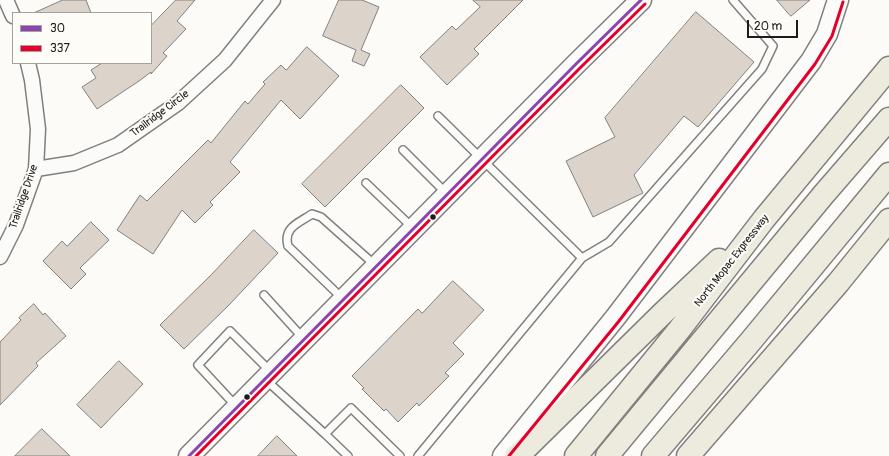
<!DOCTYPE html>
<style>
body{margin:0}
#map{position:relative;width:889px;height:456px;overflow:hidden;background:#fcfbf8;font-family:Pangolin,sans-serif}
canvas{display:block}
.legend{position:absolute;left:12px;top:12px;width:140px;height:52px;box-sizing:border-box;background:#fdfcf7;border:1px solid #a3a29f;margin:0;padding:5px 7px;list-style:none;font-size:12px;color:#1c1c1c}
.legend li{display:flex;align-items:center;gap:8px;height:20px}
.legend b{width:20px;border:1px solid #a3a29f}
.scale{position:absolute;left:747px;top:20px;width:51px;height:18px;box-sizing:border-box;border:2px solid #1c1c1c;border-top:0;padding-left:5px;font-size:12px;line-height:14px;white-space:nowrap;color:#1c1c1c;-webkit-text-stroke:3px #fdfcf7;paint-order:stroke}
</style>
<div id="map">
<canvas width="889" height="456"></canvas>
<ul class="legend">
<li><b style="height:5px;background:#8e44ad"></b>30</li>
<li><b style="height:5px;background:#e4002b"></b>337</li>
</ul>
<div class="scale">20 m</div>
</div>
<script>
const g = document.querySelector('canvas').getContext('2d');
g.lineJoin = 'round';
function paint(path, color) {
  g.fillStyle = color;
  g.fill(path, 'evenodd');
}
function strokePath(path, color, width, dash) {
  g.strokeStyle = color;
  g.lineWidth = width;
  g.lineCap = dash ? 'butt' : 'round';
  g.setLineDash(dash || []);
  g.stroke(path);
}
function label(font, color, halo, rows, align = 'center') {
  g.font = font + ' Pangolin,sans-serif';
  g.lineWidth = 4;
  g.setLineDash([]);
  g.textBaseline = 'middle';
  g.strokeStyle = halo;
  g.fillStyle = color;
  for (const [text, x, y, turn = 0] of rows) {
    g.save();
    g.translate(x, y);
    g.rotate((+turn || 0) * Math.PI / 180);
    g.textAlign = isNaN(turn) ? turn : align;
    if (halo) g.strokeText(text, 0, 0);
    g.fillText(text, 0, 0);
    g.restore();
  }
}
const building = new Path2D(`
 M63 0H86L91 13H34Z
 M176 0H195L177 21 186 29 163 53 167 56 151 74V72L139 81 97 109 82 87 96 78 91 70 102 63H151V26Z
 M339 0H362L379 7 361 50 370 54 364 66 352 61 356 50 323 36Z
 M473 0H523L474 49 479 54 447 85 420 57 452 26 456 30 480 7Z
 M777 0H810L791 16Z
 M696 12 754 62 698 127 684 116 634 175 643 193 593 217 566 161 615 137 605 118Z
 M307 47 339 76 300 119 281 100 230 162 240 172 210 202 213 205 195 223 182 210 153 254 117 230 140 195 147 201 208 140 211 143 245 101 248 104 265 84 263 82 281 65 286 70Z
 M401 85 424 108 325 207 302 184Z
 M91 222 109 240 80 268 86 274 71 289 43 261 62 241 67 246Z
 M254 230 278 253 229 305 184 349 160 325 211 275Z
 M453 281 484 310 453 343 464 354 445 373 449 376 419 406 417 403 398 422 386 409 384 411 362 389 364 388 352 376 418 309 422 313Z
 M34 304 43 315 45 313 66 336 36 363 38 366 0 405V342L21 320 19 318Z
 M119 361 143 384 101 428 77 405Z
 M42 429 70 456H15Z
 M277 436 297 456H258Z`);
paint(building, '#dcd4ca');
strokePath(building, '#81807f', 1);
const lane = new Path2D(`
 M403 150 447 194
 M366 183 413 228
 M582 258 609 242 762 69 773 46 733 0
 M264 295 303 338
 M342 298 288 246C283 227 299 223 312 214L321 217 375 265
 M266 380 325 434
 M236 406 198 365 230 331 270 371
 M348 456 325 434 351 408 400 456
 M418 456 582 258 438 116`);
const street = new Path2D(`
 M6 0 13 16
 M36 169 74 163 118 145 178 103 225 60 273 0
 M0 257 16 225 36 169 38 129 32 80 28 63`);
const secondary = new Path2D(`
 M189 456 576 64 641 0
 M503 456 615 318 811 61 827 34 838 0`);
const highway = new Path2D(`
 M516 456 527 447 662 314 719 260
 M576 456 679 330 764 219 889 68
 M607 456 824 194 889 119
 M653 456 750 342 889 174
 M688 456 838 283 889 220`);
strokePath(lane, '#81807f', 10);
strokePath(street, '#81807f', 17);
strokePath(secondary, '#81807f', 23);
strokePath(highway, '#81807f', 25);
strokePath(lane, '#fbfbf9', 7);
strokePath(street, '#fbfbf9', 14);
strokePath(secondary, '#fbfbf9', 20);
strokePath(highway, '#edeade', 22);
strokePath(new Path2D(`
 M189 456 576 64 641 0`), '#8e44ad', 3);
strokePath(new Path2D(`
 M196 456 580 68 645 4
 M509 456 619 321 815 64 832 36 843 2`), '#e4002b', 3);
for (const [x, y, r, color] of [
 [433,217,3.5,"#1c1c1c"],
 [247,397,3.5,"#1c1c1c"]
]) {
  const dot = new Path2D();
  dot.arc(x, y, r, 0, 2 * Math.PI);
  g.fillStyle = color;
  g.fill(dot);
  strokePath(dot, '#fdfcf7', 1.5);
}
label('11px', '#1c1c1c', '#fdfcf7', [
 ["Trailridge Circle",160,114,-37],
 ["Trailridge Drive",24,197,-71],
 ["North Mopac Expressway",732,261,-52]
]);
</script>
